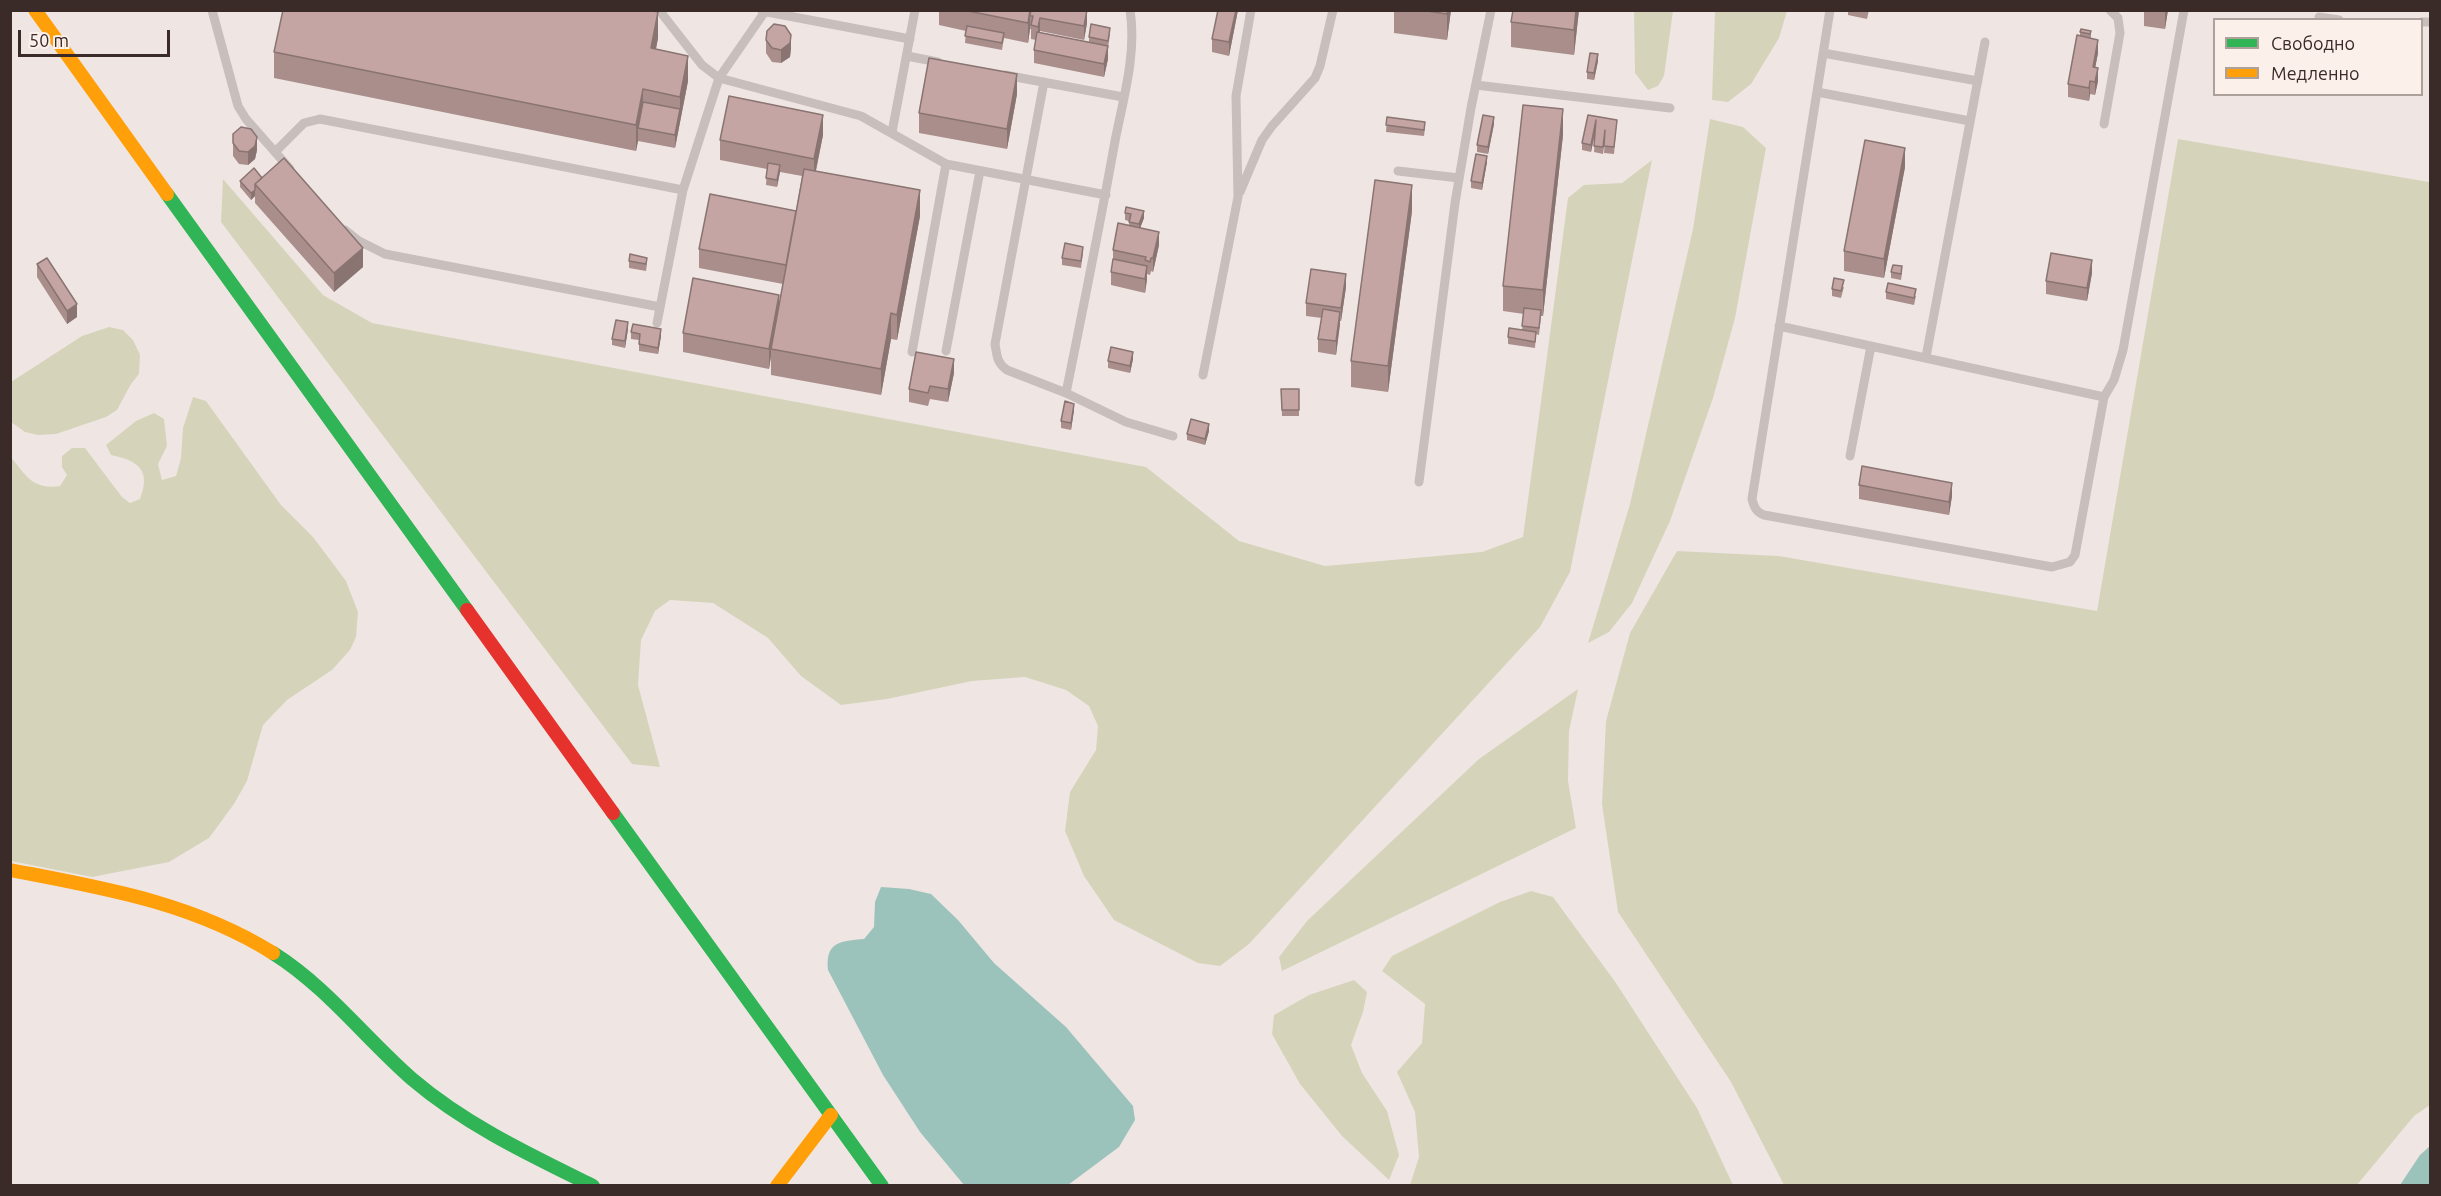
<!DOCTYPE html>
<meta charset="utf-8">
<style>
body{margin:0}
#map{position:relative;width:2441px;height:1196px;overflow:hidden;background:#efe6e3;font-family:Ubuntu,sans-serif}
canvas{display:block}
.frame{position:absolute;inset:0;border:12px solid #3a2a28;pointer-events:none}
.legend{position:absolute;left:2213px;top:18px;width:210px;height:78px;box-sizing:border-box;background:#fbf0ea;border:2px solid #aea19c;margin:0;padding:8px 10px;list-style:none;font-size:18px;color:#3a2a28}
.legend li{display:flex;align-items:center;gap:12px;height:30px}
.legend b{width:30px;border:2px solid #aea19c}
.scale{position:absolute;left:18px;top:30px;width:152px;height:27px;box-sizing:border-box;border:3px solid #3a2a28;border-top:0;padding-left:8px;font-size:18px;line-height:21px;white-space:nowrap;color:#3a2a28;-webkit-text-stroke:4px #fbf0ea;paint-order:stroke}
</style>
<div id="map">
<canvas width="2441" height="1196"></canvas>
<div class="frame"></div>
<ul class="legend">
<li><b style="height:8px;background:#30b455"></b>Свободно</li>
<li><b style="height:8px;background:#ff9f0a"></b>Медленно</li>
</ul>
<div class="scale">50 m</div>
</div>
<script>
const g = document.querySelector('canvas').getContext('2d');
g.lineJoin = 'round';
function paint(path, color) {
  g.fillStyle = color;
  g.fill(path, 'evenodd');
}
function strokePath(path, color, width, dash) {
  g.strokeStyle = color;
  g.lineWidth = width;
  g.lineCap = dash ? 'butt' : 'round';
  g.setLineDash(dash || []);
  g.stroke(path);
}
paint(new Path2D(`
 M1634 11H1673L1664 76 1658 86 1648 90 1635 73Z
 M1715 11H1787L1779 38 1751 84 1728 102 1712 100Z
 M1710 119 1743 127 1766 148 1735 318 1713 398 1670 521 1632 603 1609 632 1588 643 1630 504 1693 229Z
 M2178 139 2429 182 2430 219V1105L2414 1116 2357 1185H1784L1731 1082 1618 912 1602 804 1606 721 1630 633 1677 551 1779 556 2097 611Z
 M1652 160 1570 572 1540 627 1249 944 1220 966 1198 963 1114 920 1084 876 1065 831 1070 792 1096 750 1098 726 1089 706 1066 690 1025 677 972 681 887 699 841 705 801 676 768 638 713 603 670 600 655 611 641 640 638 685 660 767 632 764 221 222 223 179 323 295 372 323 1146 467 1239 541 1325 566 1482 552 1523 537 1568 198 1584 185 1622 183Z
 M109 327 123 330 133 340 140 355 139 374 131 384 117 410 106 417 56 434 38 435 25 432 11 422V382L82 336Z
 M193 397 206 401 281 505 313 537 346 581 358 612 356 637 350 650 332 670 287 700 263 725 247 781 234 804 209 838 169 862 92 877 11 861 10 456C26 475 32 490 60 486L67 475 62 467V456L72 448H85L122 497 130 503 140 499C151 470 139 461 111 455L106 445 136 421 154 413 164 419 167 446 158 464 162 480 176 476 181 458 183 428Z
 M1578 689 1569 731 1568 781 1576 828 1282 971 1279 957 1307 921 1479 759Z
 M1531 891 1553 897 1616 983 1697 1108 1733 1185H1410L1419 1157 1415 1112 1397 1072 1422 1043 1425 1004 1382 971 1392 956 1500 902Z
 M1354 980 1367 992 1363 1012 1351 1045 1362 1073 1387 1111 1399 1155 1389 1180 1342 1136 1300 1084 1272 1034 1274 1015 1309 995Z`), '#d5d4bb');
paint(new Path2D(`
 M881 887 909 889 931 894 958 920 994 963 1066 1027 1133 1106 1135 1120 1119 1147 1068 1185H964L920 1132 883 1075 828 970C825 942 840 941 864 939L874 927 875 902Z
 M2430 1146V1185H2400L2420 1155Z`), '#9cc3bb');
strokePath(new Path2D(`
 M212 10 238 106 246 119 290 169
 M659 10 702 65 719 78 861 116 946 164 912 352
 M1830 10 1752 499C1754 507 1756 512 1764 515L2052 567 2070 562 2075 555 2104 397 2114 380 2123 350 2184 10
 M762 11 910 39
 M2319 17 2339 20
 M2422 22H2430
 M1823 53 1978 81
 M907 56 938 62
 M1005 75 1123 97
 M1044 82 995 344C997 356 997 363 1007 370L1066 393 1126 422 1173 436
 M1476 85 1670 108
 M1817 92 1970 121
 M2104 124 2120 33 2118 18 2110 10
 M892 132 915 10
 M275 152 304 123 320 119 683 190
 M946 164 1106 195
 M1398 171 1459 178
 M1240 192 1262 140 1272 126 1315 78 1320 66 1333 10
 M345 230 359 241 385 254 660 307
 M657 323 683 190 719 78 766 10
 M1779 326 2104 397
 M946 351 980 171
 M1926 357 1985 42
 M1203 375 1238 197 1236 96 1251 10
 M1066 393C1083 309 1100 225 1115 141 1123 100 1137 53 1130 10
 M1850 456 1871 346
 M1419 482 1455 203 1471 108 1491 10`), '#c8bebb', 9);
strokePath(new Path2D(`
 M167 194 467 610
 M613 813 882 1186
 M273 953C327 987 365 1038 412 1079 466 1125 530 1155 593 1186`), '#30b455', 14);
strokePath(new Path2D(`
 M35 10 167 194
 M10 870C103 888 191 902 273 953
 M777 1186 831 1115`), '#ff9f0a', 14);
strokePath(new Path2D(`
 M467 610 613 813`), '#e5322d', 14);
paint(new Path2D(`
 M939 10H1087V23L1084 40 1040 31V33L1089 42V37L1110 34 1108 48V59L1104 77 1034 63V50L1036 40 1031 39V29H1030L1028 43 1004 38 1002 50 965 43 966 31 939 25Z
 M1238 10 1229 56 1212 52V39Z
 M1394 10H1451L1447 40 1394 33Z
 M1579 10 1574 55 1511 47V22Z
 M1848 10H1869L1867 19 1848 15Z
 M2144 10H2168L2165 29 2144 26Z
 M2091 31V38L2098 53 2095 67 2098 81 2095 95 2090 94 2089 101 2068 97V84L2080 36V32Z
 M658 38 656 49 688 81 675 148 638 141 636 151 274 78V52Z
 M766 40 791 48 790 57 781 63 772 62 766 53Z
 M1598 61 1594 80 1587 79V72Z
 M1017 94 1007 149 919 133V113Z
 M1588 115 1617 120 1614 154 1604 153 1605 140 1603 154 1594 152 1595 134 1591 152 1582 150V143Z
 M1387 117 1425 128 1424 136 1386 132Z
 M1494 124 1488 154 1477 152V145Z
 M823 135 816 171 920 216 897 340 891 339 881 395 771 375V356L769 369 683 352V333L779 306 783 284 699 268V249L796 211 802 176 780 172 777 187 766 185 767 169 720 160V140Z
 M1563 135 1543 316H1541L1539 335 1536 334 1535 348 1508 344V337L1522 330 1524 314 1503 311V286Z
 M233 143 257 150 255 159 248 165 239 164 233 156Z
 M1487 162 1482 190 1471 188V181Z
 M1905 167 1884 278 1844 271V251Z
 M262 178 363 267 334 292 255 203V196L251 200 240 187V181Z
 M1412 211 1388 392 1351 387V361Z
 M1125 213 1144 218 1140 228 1159 245 1153 272 1151 271 1150 275 1147 274V279L1145 293 1111 285V272L1113 262V250L1129 225V221L1125 220Z
 M1083 253 1081 268 1062 265V258Z
 M629 261 647 264 646 271 629 268Z
 M37 264 77 317 67 324 37 277Z
 M1891 272 1902 273 1901 280 1891 278Z
 M2092 273 2087 301 2046 294V281Z
 M1346 287 1341 321H1340L1336 355 1318 352V339L1322 318 1306 316V303Z
 M1844 287 1841 298 1832 296V289Z
 M1886 292 1916 296 1914 305 1886 299Z
 M628 329 625 348 612 345V339Z
 M631 332 661 336 658 354 639 351V340L631 339Z
 M1133 359 1130 373 1108 368V361Z
 M954 373 948 402 930 399 928 406 909 402V389Z
 M1299 389V416H1282L1281 390Z
 M1074 410 1071 430 1061 428V421Z
 M1209 431 1205 445 1187 440V434Z
 M1859 485 1952 496 1949 515 1859 499Z`), '#a98e8c');
paint(new Path2D(`
 M1030 10H1034L1030 16V29L1028 43V23Z
 M1087 10V23L1084 40V26Z
 M1236 10H1238L1229 56V42Z
 M1447 10H1451L1447 40Z
 M1576 10H1579L1574 55V30Z
 M2165 10H2168L2165 29Z
 M658 12V38L651 74V48Z
 M1040 18V31L1038 40V27Z
 M791 35V48L790 57 781 63V50Z
 M2098 40V53L2093 80V67Z
 M1108 46V59L1104 77V64Z
 M1598 54V61L1594 80V73Z
 M688 56V81L675 148V135L680 109V97Z
 M2098 68V81L2095 95V82Z
 M1017 74V94L1007 149V129Z
 M2090 81V94L2089 101V88Z
 M643 89V115L638 128V141L636 151V125Z
 M1563 109V135L1543 316V290Z
 M823 115V135L814 179V159Z
 M1494 117V124L1488 154V147Z
 M1596 120V127L1591 152V145Z
 M257 137V150L255 159 248 165V152Z
 M1905 148V167L1884 278V259Z
 M1487 156V162L1482 190V183Z
 M780 165V172L777 187V180Z
 M1412 185V211L1388 392V366Z
 M255 190V196L251 200V193Z
 M920 190V216L897 340V315Z
 M1144 211V218L1139 231V224Z
 M1159 232V245L1153 272V258Z
 M363 248V267L334 292V273Z
 M2092 260V273L2087 301V288Z
 M1147 266V279L1145 293V279Z
 M1346 274V287L1341 321V308Z
 M779 295V314L771 349V356L769 369V349Z
 M77 304V317L67 324V311Z
 M1340 312V325L1336 355V341Z
 M891 313V339L881 395V369Z
 M628 322V329L625 348V341Z
 M661 329V336L658 354V348Z
 M1133 352V359L1130 373V366Z
 M954 359V373L948 402V389Z
 M1074 404V410L1071 430V423Z
 M1209 424V431L1205 445V439Z
 M1952 483V496L1949 515V502Z`), '#897472');
const building = new Path2D(`
 M283 10H649L658 12 651 48 688 56 680 97 643 89 636 125 274 52Z
 M963 10H1030L1028 23Z
 M1031 10H1087L1084 26 1040 18 1038 27 1031 25 1033 16H1030Z
 M1218 10H1236L1229 42 1212 39Z
 M1420 10H1447V14Z
 M1513 10H1576L1574 30 1511 22Z
 M774 24 785 26 791 35 790 43 781 50 772 48 766 40 767 31Z
 M1091 24 1110 28 1108 41 1089 37Z
 M967 26 1004 33 1002 43 965 36Z
 M2081 29 2091 31 2090 34 2080 32Z
 M1037 32 1108 46 1104 64 1034 50Z
 M2077 35 2098 40 2093 67 2098 68 2095 82 2090 81 2089 88 2068 84Z
 M1590 53 1598 54 1594 73 1587 72Z
 M929 58 1017 74 1007 129 919 113Z
 M729 96 823 115 814 159 720 140Z
 M643 102 680 109 675 135 638 128Z
 M1523 105 1563 109 1543 290 1503 286Z
 M1483 115 1494 117 1488 147 1477 145Z
 M1588 115 1617 120 1614 147 1604 146 1605 130 1603 147 1594 146 1596 120 1591 145 1582 143Z
 M1387 117 1425 122 1424 130 1386 125Z
 M241 127 251 129 257 137 255 146 248 152 239 151 233 143V134Z
 M1865 140 1905 148 1884 259 1844 251Z
 M1476 154 1487 156 1482 183 1471 181Z
 M284 158 363 248 334 273 255 184Z
 M768 163 780 165 777 180 766 178Z
 M254 168 262 178 255 184V190L251 193 240 181Z
 M804 169 920 190 897 315 891 313 881 369 771 349Z
 M1375 180 1412 185 1388 366 1351 361Z
 M710 194 796 211 786 265 699 249Z
 M1126 207 1144 211 1139 224 1129 222 1131 214 1125 213Z
 M1118 223 1159 232 1153 258H1151L1150 262 1145 260 1146 257 1113 250Z
 M1065 243 1083 247 1081 261 1062 258Z
 M2051 253 2092 260 2087 288 2046 281Z
 M630 254 647 258 646 264 629 261Z
 M47 258 77 304 67 311 37 264Z
 M1113 259 1147 266 1145 279 1111 272Z
 M1893 265 1902 266 1901 274 1891 272Z
 M1311 269 1346 274 1341 308 1306 303Z
 M693 278 779 295 769 349 683 333Z
 M1834 278 1844 280 1841 291 1832 289Z
 M1888 283 1916 289 1914 298 1886 292Z
 M1524 308 1541 310 1539 328 1522 326Z
 M1323 309 1340 312 1336 341 1318 339Z
 M616 320 628 322 625 341 612 339Z
 M633 324 661 329 658 348 639 344 640 334 631 332Z
 M1509 328 1536 332 1535 342 1508 337Z
 M1111 347 1133 352 1130 366 1108 361Z
 M916 352 954 359 948 389 930 386 928 393 909 389Z
 M1281 389H1299V410H1282Z
 M1065 401 1074 404 1071 423 1061 421Z
 M1191 419 1209 424 1205 439 1187 434Z
 M1862 466 1952 483 1949 502 1859 485Z`);
paint(building, '#c4a5a3');
strokePath(building, '#897472', 1.5);
</script>
